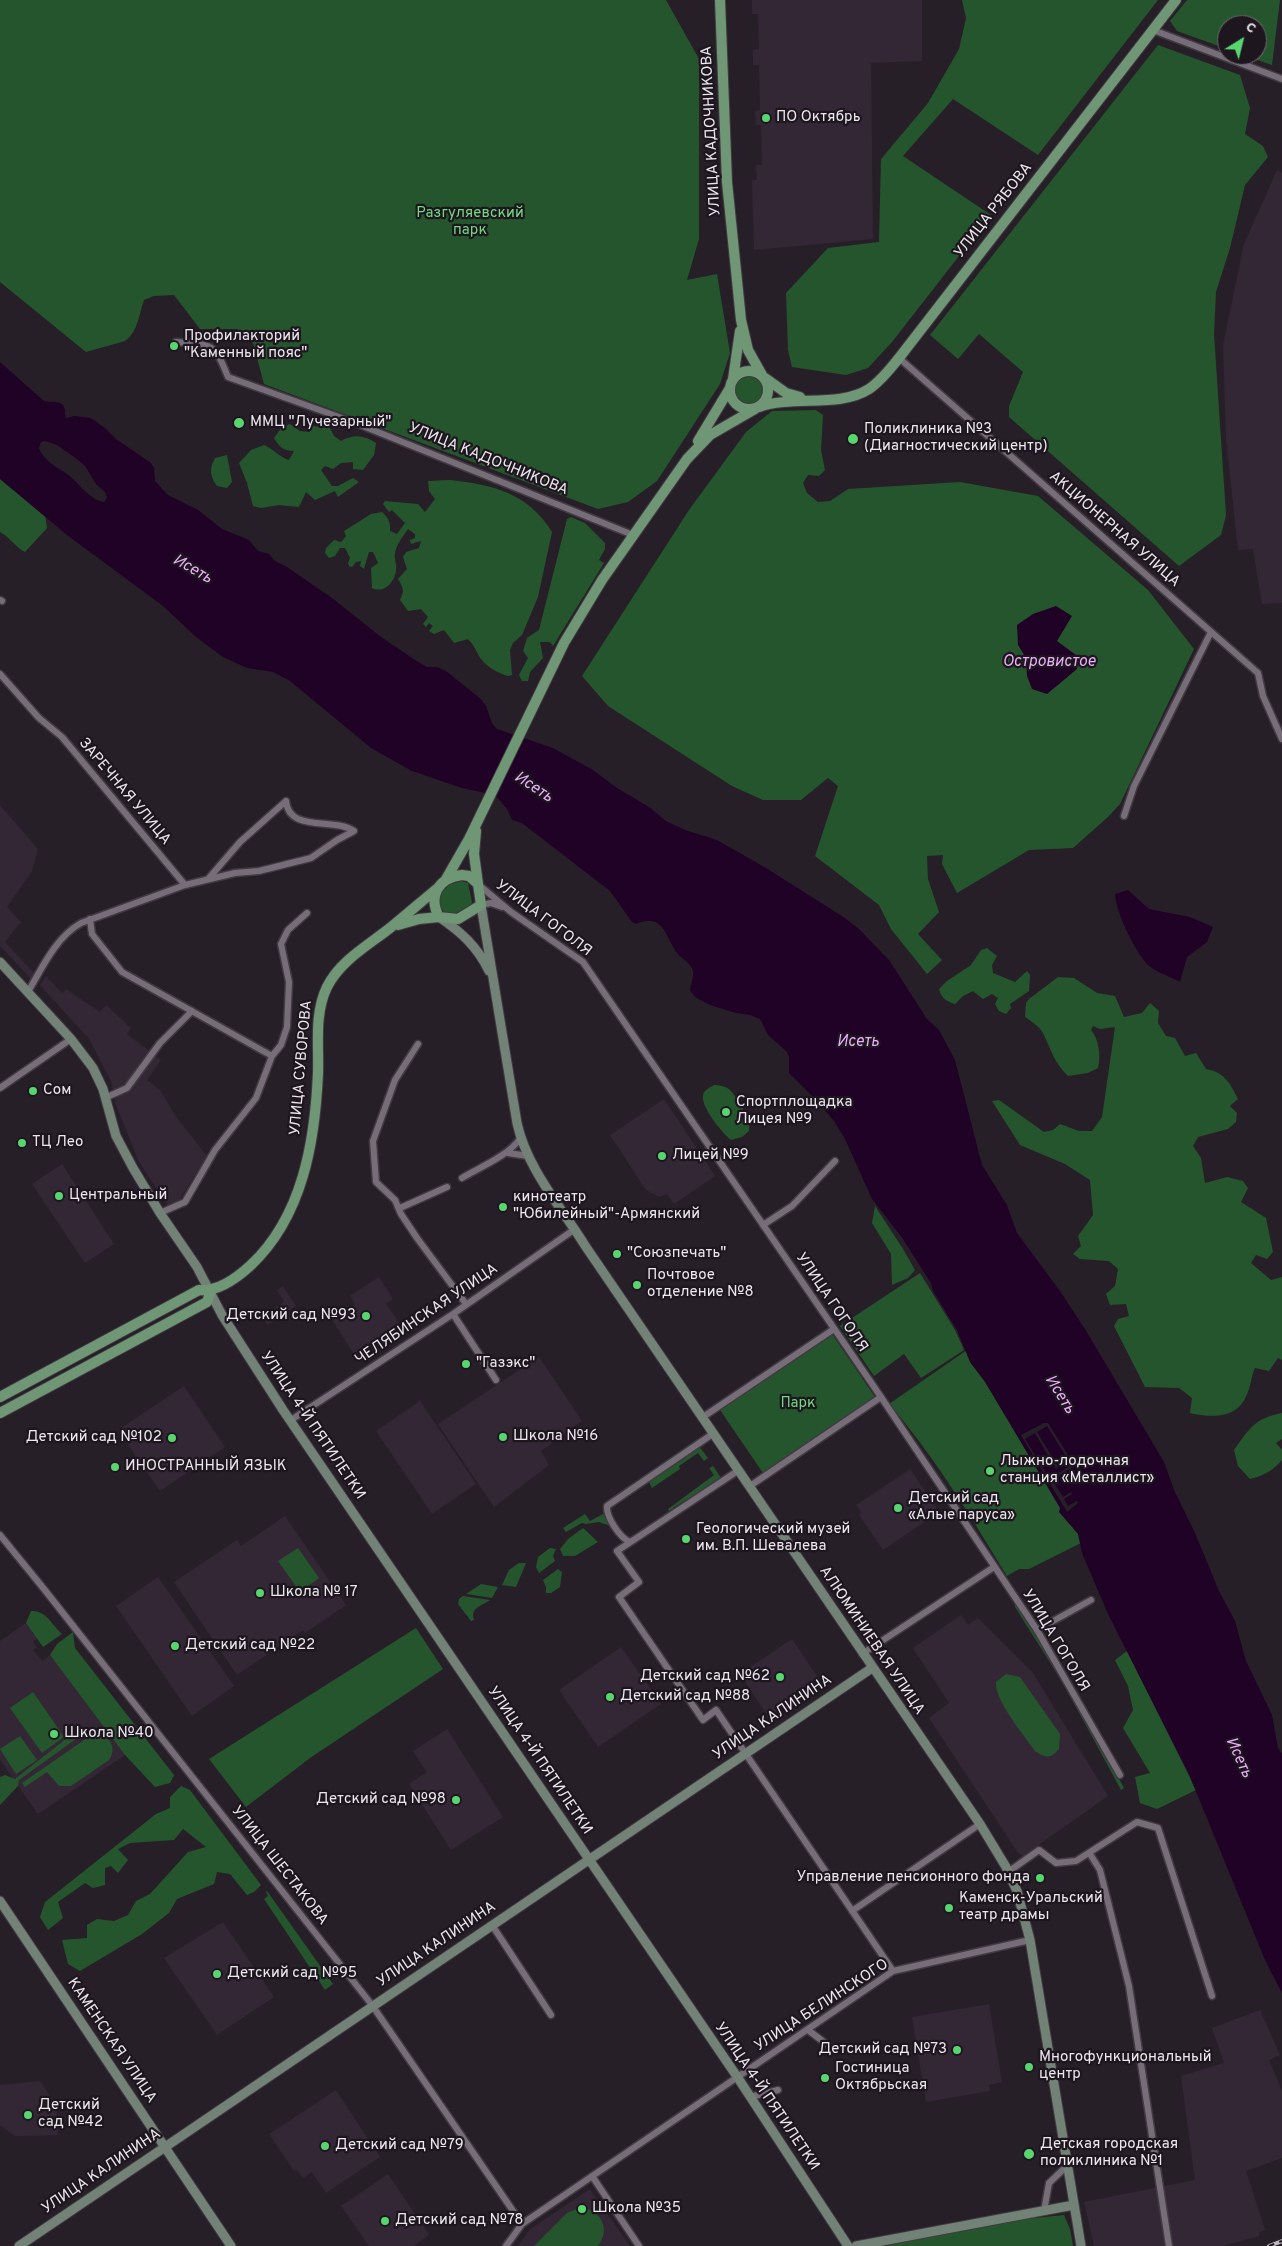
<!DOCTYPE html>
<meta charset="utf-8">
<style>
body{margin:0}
#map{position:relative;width:1282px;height:2246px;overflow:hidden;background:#271f28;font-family:Overpass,sans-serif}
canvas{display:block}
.north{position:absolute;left:1217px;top:15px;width:50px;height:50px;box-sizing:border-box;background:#1d161f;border:1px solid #706a71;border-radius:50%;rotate:36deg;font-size:14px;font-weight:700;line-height:20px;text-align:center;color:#ece7ed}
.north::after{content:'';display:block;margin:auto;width:18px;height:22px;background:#59d56f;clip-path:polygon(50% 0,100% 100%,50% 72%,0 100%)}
</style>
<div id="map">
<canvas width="1282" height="2246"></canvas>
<div class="north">С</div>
</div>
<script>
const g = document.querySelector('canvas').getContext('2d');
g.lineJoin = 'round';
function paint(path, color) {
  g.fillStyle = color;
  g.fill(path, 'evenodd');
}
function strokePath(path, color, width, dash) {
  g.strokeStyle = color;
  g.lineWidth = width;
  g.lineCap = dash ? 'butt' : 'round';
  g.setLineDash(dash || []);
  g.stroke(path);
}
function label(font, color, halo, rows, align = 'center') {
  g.font = font + ' Overpass,sans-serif';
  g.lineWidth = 4.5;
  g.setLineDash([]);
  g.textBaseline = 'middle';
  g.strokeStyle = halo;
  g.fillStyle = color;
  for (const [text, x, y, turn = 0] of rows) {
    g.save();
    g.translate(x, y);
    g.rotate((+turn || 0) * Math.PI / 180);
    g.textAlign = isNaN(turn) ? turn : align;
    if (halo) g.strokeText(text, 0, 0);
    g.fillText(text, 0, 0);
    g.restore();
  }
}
paint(new Path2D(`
 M752 0H922V61L871 63 873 239 754 250 752 180H757L756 165H762L761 125H756L755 111 760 110 759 65H753V50L759 49 758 14H752Z
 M1277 170 1282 173V603L1262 604 1253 549 1238 550 1226 438 1223 345 1244 244Z
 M0 805 38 849 32 871 7 907 21 922 5 942 36 975 31 979 0 946Z
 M46 976 62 993 66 989 100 1012 106 1005 131 1028 127 1034 161 1060 147 1080 160 1090 177 1118 207 1156 172 1212 139 1162 116 1105 111 1081 89 1039 40 985Z
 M664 1099 715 1176 674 1204 667 1194 659 1197 646 1190 610 1135Z
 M62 1164 114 1244 85 1263 32 1184Z
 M379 1277 393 1299 386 1304 400 1324 354 1354 332 1320 355 1305 350 1296Z
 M283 1286 296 1306 268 1325 262 1317 284 1302 277 1290Z
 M539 1357 582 1421 541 1451 549 1465 494 1507 438 1424Z
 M184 1386 225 1447 160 1491 118 1430Z
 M420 1401 476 1484 432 1514 376 1431Z
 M910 1469 939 1512 883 1550 859 1515 862 1513 856 1505Z
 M285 1516 346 1605 305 1633 303 1630 237 1675 174 1582 237 1540 241 1546Z
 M158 1577 234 1686 192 1716 116 1606Z
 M961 1615 968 1625 978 1618 1033 1673 1108 1796 1023 1856 1018 1853 929 1718 949 1703 913 1648Z
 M26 1623 37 1639 33 1642 37 1647 33 1650 42 1661 50 1655 125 1755 38 1814 0 1760V1641Z
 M792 1639 820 1681 768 1716 740 1674Z
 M621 1647 661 1704 598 1747 559 1690Z
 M447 1729 503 1817 451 1850 409 1784 427 1772 413 1751Z
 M223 1922 274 1997 217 2035 164 1958Z
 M989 2004 1002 2082 989 2085 990 2091 926 2102 912 2017Z
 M1260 2010 1280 2055 1269 2060 1282 2091V2158L1246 2171 1265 2230 1260 2232 1259 2236 1223 2246H1094L1084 2202 1195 2180 1181 2076 1224 2063 1212 2028Z
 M40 2081 56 2105 58 2135 15 2136 0 2125V2085Z
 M336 2090 380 2157 326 2193 312 2172 303 2178 297 2170 294 2171 269 2134Z
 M388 2174 429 2235 414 2246H369L341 2206Z
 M590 2189 630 2246H518L530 2229Z`), '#332735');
paint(new Path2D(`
 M0 0H666L699 59V239L687 280 717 274 730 353 720 384 657 481 628 502 598 509 264 384 253 343 237 329H200L174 295 154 296 144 300C139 314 138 332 125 341L86 352 0 282Z
 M962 0H1158L1038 155 953 99 903 156 991 215 892 342 868 368 846 375 792 367 788 350 786 293 828 248 879 242 881 159 928 103 959 49 966 18Z
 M1187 0H1280L1272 65 1243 55H1257V25H1227V49L1177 31 1170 21Z
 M1158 45 1240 75 1250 108 1245 134 1263 146 1268 157 1245 185 1230 248 1216 292 1214 334 1226 515 1221 535 1179 566 1009 417V406L1023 372 979 334 958 359 930 335Z
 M734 390a15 15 0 1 1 30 0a15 15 0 1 1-30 0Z
 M816 410 823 415 821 450 825 470 819 476 808 475 803 483 807 493 818 502 830 501 848 489 960 482 1038 496 1148 590 1194 649 1120 804 1108 817 1073 848 1029 850 957 893 942 864 943 855 927 856 928 879 939 912 918 934 942 960 927 974 891 929 879 905 815 856 838 786 828 778 801 800H763L732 786 608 706 582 676 689 510 746 432 772 411Z
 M290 424 300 431 309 432 313 426 330 428 334 436 341 441C354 434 364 435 376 443L374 455 363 470 353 469V462L341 463 333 469 325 466 321 470 332 486H338L353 478 359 482 338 497 335 491 315 500 306 492 299 507 279 505 261 508 253 506 247 483 239 463 251 450 264 445C275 450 279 457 289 460L294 451C284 451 279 447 274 438L282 427Z
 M227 455 232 482 227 488 217 486C210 476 209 469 215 458Z
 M0 479 45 515 47 528 25 552C15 547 11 538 0 532Z
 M450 480C494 485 528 493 552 532L538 597 522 635 513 643 510 650 512 675 508 676C496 672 486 667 479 656 475 649 474 645 468 639L454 643 444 630 434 634 429 631 433 626 429 623 426 627 423 624 428 617 421 609 408 611 400 600C405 591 403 587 398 579L407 569 403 557 406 552 419 548 421 541 411 544 410 540 415 538V534L408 529C404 535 395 546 395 554 394 559 397 565 396 570 395 582 384 594 372 588L371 568 378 563 373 552H369L364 569 360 566 361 561 356 562 352 567 349 566 348 563 350 558 345 548H340L335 556 329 558 325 553 326 548 334 540 341 542 346 536 344 531 371 514 382 512C388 517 391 523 390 531L397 534 405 523 392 510 389 512 383 504 385 501 418 504 425 512 435 499 429 491 428 481Z
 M571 517 585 523 605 543V549L599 560 604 563 553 646 550 642H540L543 658 530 672 528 681H522L519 675 528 658 523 651 527 638 539 630 567 519Z
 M461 881 468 883 472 902 470 906 458 914 444 912 440 907 439 895 450 884Z
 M987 948 997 956 992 965 993 973 1015 982 1027 971 1030 975 1029 991 1010 1004 1011 1008 1006 1014 999 1011 995 1004 998 998 992 994 983 999 973 991 963 996 955 1004C946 1001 942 999 939 989L947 981 971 965 981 950Z
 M1058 977 1074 978 1097 993 1115 996 1124 1017 1142 1013 1150 1003 1159 1011 1158 1023 1166 1036 1175 1038 1185 1056 1196 1053 1206 1069C1224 1072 1230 1083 1238 1099L1230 1106 1237 1113 1236 1122 1228 1129 1198 1137 1193 1146 1201 1158 1205 1183 1227 1177 1243 1181 1248 1188 1241 1202 1266 1218 1273 1252 1267 1259 1256 1255 1251 1263 1271 1280 1282 1277V1360L1278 1358 1269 1371 1255 1368C1251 1376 1251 1386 1247 1394 1238 1419 1212 1418 1190 1413L1192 1398 1179 1388 1145 1387 1114 1326 1118 1319 1129 1316 1126 1304 1110 1305 1106 1294 1115 1286 1118 1269 1109 1261 1080 1259 1073 1254 1081 1246 1078 1236 1093 1215 1090 1180 1065 1164 1020 1145 992 1101 999 1100 1044 1132 1053 1130 1060 1124 1079 1131H1092L1102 1117 1115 1027 1100 1029 1093 1026 1091 1030C1099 1039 1101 1056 1098 1068L1088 1073 1068 1076C1054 1063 1051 1049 1043 1033 1039 1026 1031 1021 1025 1017L1026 1003 1029 999Z
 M714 1085C719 1085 724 1086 729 1089 737 1097 752 1121 749 1131L742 1137 731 1140C723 1134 701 1107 703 1096 703 1091 709 1088 714 1085Z
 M875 1206 903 1249 915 1270 908 1278 892 1285 891 1254 872 1223Z
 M920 1273 955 1330 964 1350 921 1378 904 1354 874 1376 840 1326Z
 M832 1334 875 1397 763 1473 720 1410Z
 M967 1350 1087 1540 1029 1569H1019L1007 1576C971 1517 933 1454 889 1404Z
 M1282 1413V1439L1276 1443 1282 1450V1460C1274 1470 1263 1476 1250 1479L1238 1466 1234 1450C1249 1429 1255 1418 1282 1413Z
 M699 1446 708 1458 704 1461 698 1453 679 1466 680 1469 652 1488 649 1482Z
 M713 1466 721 1478 686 1503 684 1501 673 1508 674 1511 671 1513 668 1509 714 1475 709 1468Z
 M585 1514 590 1521 603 1514 613 1527 599 1522 586 1524 582 1523 566 1532 563 1528Z
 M583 1528 598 1542 575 1556H563L560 1549 568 1539Z
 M298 1548 319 1578 300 1592 278 1561Z
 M550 1548 556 1549 553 1556 555 1561 539 1573 536 1567 538 1557Z
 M519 1563H526L516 1587 502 1585 509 1570Z
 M558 1569 562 1572 560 1587 551 1593H546V1587L543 1580Z
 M481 1584 498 1587 492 1598 466 1594Z
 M463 1596 490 1600C482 1606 470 1607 474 1620L471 1621 458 1604 459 1599Z
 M1014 1601 1066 1683 1124 1788 1121 1790 1063 1683 1015 1607Z
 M31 1611C46 1610 52 1625 62 1634L43 1647 26 1623Z
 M416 1628 443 1669 310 1758 246 1807 209 1759Z
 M73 1632 75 1648 174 1775 170 1783 155 1787 125 1755 50 1655 57 1644Z
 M1127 1651 1196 1790 1157 1809 1140 1803 1135 1777 1150 1773 1123 1728 1133 1710 1128 1686 1115 1660Z
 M1006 1674 1020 1677 1060 1734 1059 1749C1051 1759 1045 1758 1035 1751 1024 1735 994 1700 996 1682Z
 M33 1692 64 1737 42 1753 10 1708Z
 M83 1730V1734L19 1780 18 1786 0 1805V1777L5 1775 15 1779 76 1731Z
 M97 1734C111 1736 117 1749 109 1760L71 1786H59L47 1772 25 1787 22 1783 90 1736Z
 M20 1736 37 1760 16 1774 0 1749Z
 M181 1786 190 1790 261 1885 254 1892 247 1895 230 1874 217 1872 214 1884 177 1899 169 1913 142 1934 80 1971 68 1964 62 1940 87 1938V1925L97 1919 114 1921 128 1915 136 1901 150 1894 188 1852 206 1847 183 1829 174 1840 130 1843 118 1849 128 1860 118 1873 111 1866 105 1868V1885L93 1888 85 1883 58 1902 63 1918 48 1930 40 1917 45 1902 156 1814 170 1808V1797Z
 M267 1891 333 1984 325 1990 264 1899 268 1896 266 1892Z
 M581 2207C601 2210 611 2229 598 2246H534L567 2213Z
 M1064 2215 1070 2229 1073 2246H875L1006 2221Z`), '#25552d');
paint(new Path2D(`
 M0 362 44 401C52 403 63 399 65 410 65 413 65 416 66 418L74 416 91 418 105 428 116 439 151 463 154 468 155 481 168 495 198 510 222 529 249 540 258 551 269 554 275 561 287 567 332 598 381 637 415 660 427 667H437L446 671 481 699 486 706 492 723 497 729 553 748 593 770 617 788 649 807 666 821 685 830 717 840 766 868 845 918 859 929 889 960 927 1019 939 1030 955 1060 982 1165 1007 1205 1017 1233 1060 1291 1085 1329 1164 1462 1174 1490 1195 1533 1219 1591 1235 1621 1246 1661 1272 1715 1278 1748 1282 1754V1993L1265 1960 1188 1772 1108 1614 1082 1553 1078 1534 1059 1512 1060 1508 985 1382 970 1362 957 1330 933 1291 931 1283 903 1239 872 1199 845 1139 834 1121 820 1104 789 1073V1057L787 1052 768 1035 760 1019 750 1015 736 1013 710 1005 695 997 690 990C691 984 694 977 693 971 691 963 682 959 677 953 665 937 664 912 636 924L632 922 610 891 522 823 512 820 507 809 495 795 462 788 412 771 371 748 290 681 273 672 247 668 223 657 196 637 163 606 67 535 0 479ZM45 441 57 445 77 459 85 466 96 484 105 492 107 498 104 502C91 499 85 491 76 482 65 469 46 466 39 448L41 442Z
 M1056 606 1072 616 1057 641 1076 655 1077 669 1047 694 1032 689 1027 676 1026 658 1018 645 1017 625 1033 614Z
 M1128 890 1149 909 1190 917 1213 927 1207 942 1187 957 1180 982C1171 977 1156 972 1148 965 1135 951 1116 913 1115 894Z`), '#1f0225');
paint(new Path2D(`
 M1044 1423H1048L1071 1460 1069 1461 1047 1426 1037 1432 1058 1467 1056 1469 1035 1433 1025 1439 1049 1478 1074 1464 1075 1466 1052 1480 1063 1497 1071 1492 1072 1494 1064 1499 1068 1506 1077 1501 1078 1503 1067 1512 1021 1435Z`), '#271f28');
const street = new Path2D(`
 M1153 30 1282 79
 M176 342C213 345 214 342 228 377L353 422 633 535
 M899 358 1258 673 1263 696 1282 739
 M0 600 2 601
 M0 674 39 718 62 737 185 885
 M286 801C289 833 334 817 354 831
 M1124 816 1134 786 1211 632
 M209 878 240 842 286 801
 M479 885 511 912 583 962 881 1397 1037 1630 1120 1775
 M481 905 491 903 502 907
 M90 919 92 934 122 972 272 1056 256 1098 215 1150 185 1202 160 1213
 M28 992C42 968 56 937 81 923L185 885 235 873 259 871 311 858 337 840 354 831
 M418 1044 395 1080 373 1141 376 1182 395 1200 401 1214 417 1238 466 1304
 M272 1056 281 1045 287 1027 289 982 281 944 288 930 307 913
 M0 1088 71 1039
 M105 1098 127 1088 160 1043 192 1011
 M508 1153 528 1156
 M462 1178C482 1166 506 1157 520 1139
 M400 1208 447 1187
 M763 1225 792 1206 835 1161
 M453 1314 496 1380
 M703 1417 834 1329
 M291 1420 453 1314 575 1229
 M739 1470 617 1551 639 1582 619 1597 703 1720 716 1710 893 1971
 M750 1486 881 1397
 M0 1535 44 1589 372 2005 522 2224
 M630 1542C620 1538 606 1517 607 1506L714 1433
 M1037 1630 1091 1600
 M862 1654 994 1567
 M1090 1854 1100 1870 1129 1986 1169 2246
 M1008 1872 1039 1850 1056 1863 1076 1861 1137 1822 1158 1828 1212 1996
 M852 1911 980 1824
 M492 1925 551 2015
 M808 2030 829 2046
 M750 2097 778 2090
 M592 2176 639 2246
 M1044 2211 1049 2183 1068 2165
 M506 2246 522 2224 893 1971 1030 1940`);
const secondary = new Path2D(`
 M481 905 517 1123C527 1169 562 1208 586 1247L980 1824 1006 1867 1017 1891 1030 1940 1081 2246
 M439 917C461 932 477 946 489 971
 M0 962 71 1039 93 1068 103 1089 116 1136 133 1168 160 1213 197 1267 222 1315 283 1410 738 2078 848 2246
 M0 1901 231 2246
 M19 2246 872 1668
 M856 2246 1074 2205`);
const primary = new Path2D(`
 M720 0 727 182 741 320 748 350 762 375
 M730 390a19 19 0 1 1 38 0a19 19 0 1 1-38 0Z
 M765 378 786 393 800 397
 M733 379 740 331
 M759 407C793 395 839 408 869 389 881 381 890 369 899 358L1176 0
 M698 441 730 388
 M476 831 474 854 478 884
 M462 875 469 876 478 884 481 905 458 919 439 917C428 896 438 878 462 875Z
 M445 881 469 839 564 643 602 580 687 459 710 435 755 409
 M398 925 419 919 439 917
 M0 1397 199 1290C218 1292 237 1278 251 1265 303 1216 315 1141 318 1073 319 1045 314 1014 327 987 340 961 367 946 390 928 406 915 422 901 439 887
 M0 1413 207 1302 211 1291`);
strokePath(street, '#403a41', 9);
strokePath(secondary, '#403a41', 11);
strokePath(primary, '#403a41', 12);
strokePath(street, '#766d78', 6);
strokePath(secondary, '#738276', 9);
strokePath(primary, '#6f9675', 10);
const rail = new Path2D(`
 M1269 2246 1282 2241`);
strokePath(rail, '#beb8bf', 4);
strokePath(rail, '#1d161f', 2, [5.5]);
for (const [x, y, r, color] of [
 [766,118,5,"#59d56f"],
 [174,346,5,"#59d56f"],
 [239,423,6,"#59d56f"],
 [853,439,6,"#59d56f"],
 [33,1091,5,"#59d56f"],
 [726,1112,5,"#59d56f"],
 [22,1143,5,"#59d56f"],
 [662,1156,5,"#59d56f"],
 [59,1196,5,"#59d56f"],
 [503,1207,5,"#59d56f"],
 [617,1254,5,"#59d56f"],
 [637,1285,5,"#59d56f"],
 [366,1316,5,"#59d56f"],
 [466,1364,5,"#59d56f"],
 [503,1437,5,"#59d56f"],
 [172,1438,5,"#59d56f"],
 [115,1467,5,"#59d56f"],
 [990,1471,5,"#59d56f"],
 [898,1508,5,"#59d56f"],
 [686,1539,5,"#59d56f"],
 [260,1593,5,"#59d56f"],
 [175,1646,5,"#59d56f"],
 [780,1677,5,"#59d56f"],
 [610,1697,5,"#59d56f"],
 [54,1734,5,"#59d56f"],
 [456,1800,5,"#59d56f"],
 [1040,1878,5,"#59d56f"],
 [949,1908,5,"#59d56f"],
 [217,1974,5,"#59d56f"],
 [957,2050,5,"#59d56f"],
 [1029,2067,5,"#59d56f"],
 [825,2078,5,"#59d56f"],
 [28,2115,5,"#59d56f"],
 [325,2146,5,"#59d56f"],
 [1029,2154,6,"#59d56f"],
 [582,2209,5,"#59d56f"],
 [385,2221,5,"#59d56f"]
]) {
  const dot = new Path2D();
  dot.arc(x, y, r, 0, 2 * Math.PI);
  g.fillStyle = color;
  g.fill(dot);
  strokePath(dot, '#1d161f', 2);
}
label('15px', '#ece7ed', '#1d161f', [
 ["ПО Октябрь",776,118],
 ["Профилакторий",184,337],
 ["\"Каменный пояс\"",184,354],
 ["ММЦ \"Лучезарный\"",250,423],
 ["Поликлиника №3",864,430],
 ["(Диагностический центр)",864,447],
 ["Сом",43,1091],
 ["Спортплощадка",736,1103],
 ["Лицея №9",736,1120],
 ["ТЦ Лео",32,1143],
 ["Лицей №9",672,1156],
 ["Центральный",69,1196],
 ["кинотеатр",513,1198],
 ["\"Юбилейный\"-Армянский",513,1215],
 ["\"Союзпечать\"",627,1254],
 ["Почтовое",647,1276],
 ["отделение №8",647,1293],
 ["Детский сад №93",356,1316,"right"],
 ["\"Газэкс\"",476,1364],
 ["Школа №16",513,1437],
 ["Детский сад №102",162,1438,"right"],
 ["Лыжно-лодочная",1000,1462],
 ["станция «Металлист»",1000,1479],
 ["ИНОСТРАННЫЙ ЯЗЫК",125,1467],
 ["Детский сад",908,1499],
 ["«Алые паруса»",908,1516],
 ["Геологический музей",696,1530],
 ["им. В.П. Шевалева",696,1547],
 ["Школа № 17",270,1593],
 ["Детский сад №22",185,1646],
 ["Детский сад №62",770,1677,"right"],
 ["Детский сад №88",620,1697],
 ["Школа №40",64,1734],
 ["Детский сад №98",446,1800,"right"],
 ["Управление пенсионного фонда",1030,1878,"right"],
 ["Каменск-Уральский",959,1899],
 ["театр драмы",959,1916],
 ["Детский сад №95",227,1974],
 ["Детский сад №73",947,2050,"right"],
 ["Многофункциональный",1039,2058],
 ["центр",1039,2075],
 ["Гостиница",835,2069],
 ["Октябрьская",835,2086],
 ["Детский",38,2106],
 ["сад №42",38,2123],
 ["Детская городская",1040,2145],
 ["поликлиника №1",1040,2162],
 ["Детский сад №79",335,2146],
 ["Школа №35",592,2209],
 ["Детский сад №78",395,2221]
], 'left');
label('15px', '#ece7ed', '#1d161f', [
 ["УЛИЦА КАДОЧНИКОВА",712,131,-93],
 ["УЛИЦА РЯБОВА",994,211,-52],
 ["УЛИЦА КАДОЧНИКОВА",488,460,22],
 ["АКЦИОНЕРНАЯ УЛИЦА",1114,530,41],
 ["ЗАРЕЧНАЯ УЛИЦА",124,792,50],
 ["УЛИЦА ГОГОЛЯ",543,919,37],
 ["УЛИЦА СУВОРОВА",302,1068,-85],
 ["УЛИЦА ГОГОЛЯ",831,1303,56],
 ["ЧЕЛЯБИНСКАЯ УЛИЦА",427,1315,-34],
 ["УЛИЦА 4-Й ПЯТИЛЕТКИ",312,1426,56],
 ["АЛЮМИНИЕВАЯ УЛИЦА",871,1641,56],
 ["УЛИЦА ГОГОЛЯ",1055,1641,59],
 ["УЛИЦА КАЛИНИНА",773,1718,-34],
 ["УЛИЦА 4-Й ПЯТИЛЕТКИ",539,1761,56],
 ["УЛИЦА ШЕСТАКОВА",279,1866,52],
 ["УЛИЦА КАЛИНИНА",437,1945,-34],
 ["УЛИЦА БЕЛИНСКОГО",822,2006,-33],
 ["КАМЕНСКАЯ УЛИЦА",111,2041,56],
 ["УЛИЦА 4-Й ПЯТИЛЕТКИ",766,2097,56],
 ["УЛИЦА КАЛИНИНА",102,2172,-34]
]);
label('15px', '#72d980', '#1d161f', [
 ["Разгуляевский",470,214],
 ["парк",470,231],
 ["Парк",798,1404]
]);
label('italic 16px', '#eeaefc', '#1d161f', [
 ["Исеть",192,570,30],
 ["Островистое",1049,663],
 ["Исеть",533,788,33],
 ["Исеть",858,1043],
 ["Исеть",1059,1395,58],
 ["Исеть",1238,1758,65]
]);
</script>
